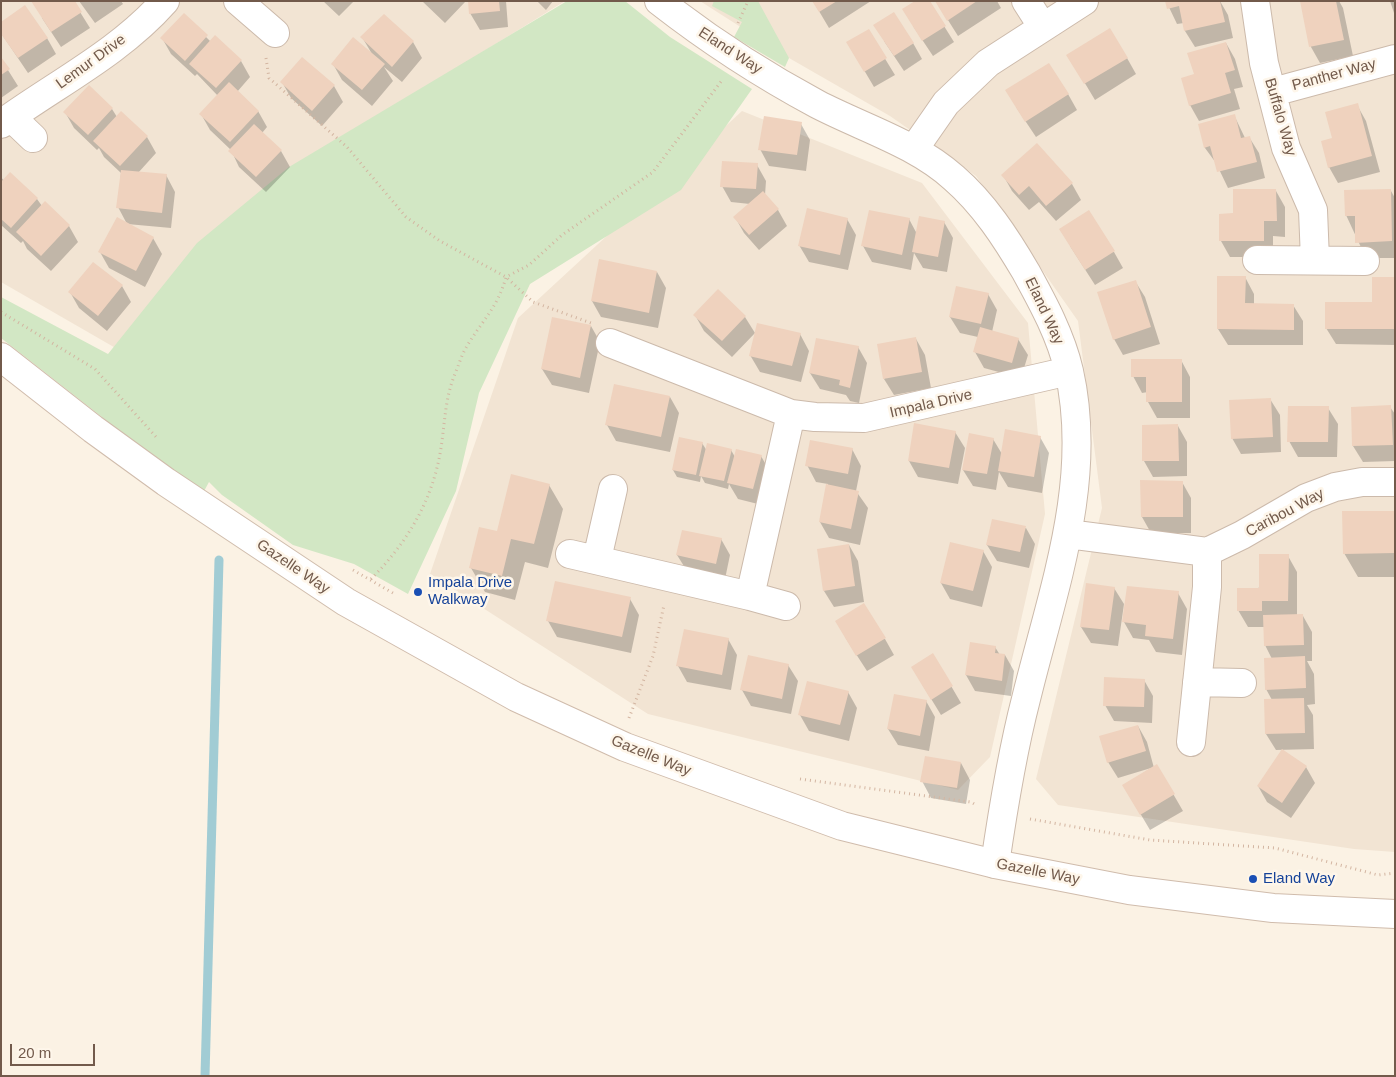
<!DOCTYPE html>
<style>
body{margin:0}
#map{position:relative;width:1396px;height:1077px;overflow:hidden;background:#fbf2e4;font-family:Arial,sans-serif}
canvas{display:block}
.frame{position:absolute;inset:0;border:2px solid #725a4b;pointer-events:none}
.scale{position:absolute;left:10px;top:1044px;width:85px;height:22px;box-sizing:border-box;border:2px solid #725a4b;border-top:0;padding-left:6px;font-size:15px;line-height:18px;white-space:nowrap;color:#725a4b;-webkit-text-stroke:4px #fef6ea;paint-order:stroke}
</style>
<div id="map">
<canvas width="1396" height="1077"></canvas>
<div class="frame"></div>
<div class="scale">20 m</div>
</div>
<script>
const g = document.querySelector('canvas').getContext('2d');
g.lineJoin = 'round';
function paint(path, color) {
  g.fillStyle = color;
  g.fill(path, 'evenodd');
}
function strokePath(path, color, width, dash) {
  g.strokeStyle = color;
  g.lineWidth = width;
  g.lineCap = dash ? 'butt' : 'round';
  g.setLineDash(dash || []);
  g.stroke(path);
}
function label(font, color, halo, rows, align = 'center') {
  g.font = font + ' Arial,sans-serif';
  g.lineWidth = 5;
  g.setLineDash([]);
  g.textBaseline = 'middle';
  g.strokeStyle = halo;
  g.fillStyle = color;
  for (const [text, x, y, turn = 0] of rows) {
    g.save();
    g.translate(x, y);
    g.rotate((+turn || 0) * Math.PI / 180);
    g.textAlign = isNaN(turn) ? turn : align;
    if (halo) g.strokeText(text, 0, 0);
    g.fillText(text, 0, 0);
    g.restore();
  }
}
paint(new Path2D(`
 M1 1H565L336 143 119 350 1 282Z
 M700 1H1395V852L1354 849 1058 805 1036 779 1102 508 1078 321 976 176 890 116 789 58Z
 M742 111 922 183 1028 323 1045 514 990 757 958 790 648 714 430 574 518 318Z`), '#f2e4d3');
paint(new Path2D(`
 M567 1H625L670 37 752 89 681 190 530 284 479 393 456 491 408 594 354 564 293 545 222 495 209 482 203 493 112 425 1 338V297L108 354 197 243 289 167Z
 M714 1H758L789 58 785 67 734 37 742 22 712 6Z`), '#d2e7c4');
paint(new Path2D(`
 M79 1H121L123 4 95 23Z
 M323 1H354L339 16Z
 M422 1H466L445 23Z
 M469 1H506L508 27 480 30 470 13Z
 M537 1H553L546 10Z
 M813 1H871L829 28Z
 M936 1H997L1001 8 958 36Z
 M1166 1H1220L1228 15 1233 38 1195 47 1185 31 1184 23 1177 24Z
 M1301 1H1339L1343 8 1353 56 1320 63 1311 47Z
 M1390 1H1395V16Z
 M80 12 90 28 61 47 42 18Z
 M184 15 211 42 241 61 250 77 237 92 258 111 267 127 262 133 281 151 290 167 266 192 239 167 231 150 210 130 201 114 218 96 197 74 195 76 171 54 162 38Z
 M913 26H944L954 42 933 56Z
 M868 31 895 75 874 87 848 43Z
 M1 33 47 38 56 54 28 73Z
 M362 37 413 42 422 58 402 82 384 67 393 81 372 106 342 80 333 64 372 54Z
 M884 41 913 43 922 59 904 71Z
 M1226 43 1235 59 1243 87 1234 89 1240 109 1199 121 1190 105 1195 75Z
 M1068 55 1127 58 1136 74 1095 100Z
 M1 59 18 86 1 98Z
 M282 82 334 86 343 102 322 126 291 98Z
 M1068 94 1077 110 1036 137 1016 107Z
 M1357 105 1366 121 1380 172 1338 183 1329 167 1334 139Z
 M112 109 117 117 147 137 156 153 138 173 166 175 175 192 171 228 127 224 118 207 121 173 104 157 99 148 97 150 74 128 65 112Z
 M1234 115 1245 138 1249 137 1259 153 1265 178 1228 188 1216 163 1205 148 1199 125Z
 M801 124 810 140 806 171 769 166 760 149Z
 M757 165 766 181 765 195 778 210 787 226 759 250 744 233 735 217 750 204 731 202 722 186Z
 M10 174 37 199 42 206 69 226 78 242 51 271 27 249 23 241 21 243 1 225V177L4 181Z
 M1003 175 1072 184 1081 200 1056 221 1039 202 1029 210 1012 191Z
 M1276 191 1285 207V237L1273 236V257H1230L1221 241 1234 215Z
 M1391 191 1395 198V258H1366L1346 215Z
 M847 219 856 235 848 270 809 262 799 245Z
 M909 219 917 234 944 222 953 238 947 272 923 268 914 253 911 270 872 262 863 246Z
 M153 238 162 254 145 287 109 268 100 252Z
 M1070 246 1114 252 1123 268 1095 285Z
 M657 272 666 288 658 328 601 317 592 301Z
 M1245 277 1254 294V305H1293L1303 321V345H1228L1218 329Z
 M1395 278V345L1336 344 1326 328 1373 304Z
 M1135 281 1145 297 1160 344 1123 355 1114 339Z
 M122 286 131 302 107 331 79 308 70 292Z
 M988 294 997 310 992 332 1018 339 1028 355 1021 378 984 368 975 352 978 337 960 333 950 317Z
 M695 315 745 317 755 333 732 357 704 331Z
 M591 326 600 342 589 393 552 385 542 369Z
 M800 334 809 351 801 382 760 372 750 355Z
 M916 339 925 355 931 388 894 395 884 379Z
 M858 347 867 363 859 403 850 401 846 395 820 389 810 373Z
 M1181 360 1190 377V418H1157L1148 402V392L1142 393 1133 376Z
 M670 397 679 413 670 452 616 441 607 425Z
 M1270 399 1280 415 1281 452 1241 454 1232 438Z
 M1390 407 1395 414V461L1363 462 1353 446Z
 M1328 408 1338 424 1337 457H1298L1289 441Z
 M1178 426 1187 442V476L1153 477 1144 461Z
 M955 432 965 448 958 484 918 477 909 461Z
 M1040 437 1049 453 1042 493 1008 487 999 472 996 490 973 486 963 470 993 439 1002 454Z
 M702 443 707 451 731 450 735 457 761 456 770 472 762 505 738 499 729 484 728 489 705 483 701 476 700 482 677 477 673 470Z
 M852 449 861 466 856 491 868 508 860 545 829 538 820 522 828 484 816 482 807 465Z
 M1182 482 1191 498V533H1151L1142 517Z
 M549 485 563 509 548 568 525 562 515 600 485 592 471 568 498 533Z
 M1395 512V577H1358L1344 553Z
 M1026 528 1035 544 1029 568 997 561 987 545Z
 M721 539 730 555 725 579 687 571 677 555Z
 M849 545 858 561 864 602 834 607 824 591Z
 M983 551 992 567 982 607 950 599 941 583Z
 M1288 556 1297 572V616H1303L1312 632V661H1307L1314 674 1315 704 1307 705 1313 715 1314 749 1276 750 1266 734 1272 700 1266 689 1272 659 1265 645V627H1248L1238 610Z
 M1114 588 1124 604 1118 646 1091 643 1081 627Z
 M1178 593 1187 609 1182 655 1156 652 1149 640 1133 638 1124 622Z
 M630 599 639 615 631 653 557 637 548 621Z
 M845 637 885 639 894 655 867 671Z
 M728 639 737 655 731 690 687 682 678 666Z
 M971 643 995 647 1000 655H1005L1014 671 1011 696 975 691 966 675Z
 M933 655 961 703 941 715 922 684Z
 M788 665 798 681 791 714 751 706 742 690Z
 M1144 680 1153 696 1152 723 1114 721 1105 705Z
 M848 692 857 708 849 741 809 731 800 715Z
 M926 701 935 717 929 751 898 745 888 729Z
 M1138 726 1147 742 1154 768 1157 766 1183 811 1150 830 1124 786 1151 768 1118 778 1108 762Z
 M961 763 970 780 966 804 931 798 922 781Z
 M1306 767 1315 783 1291 818 1267 802 1258 786Z`), '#0003');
strokePath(new Path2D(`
 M205 1076 219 560`), '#a1ccd4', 9);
paint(new Path2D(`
 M31 1H75L82 12 51 32Z
 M468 1H499L500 11 469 14Z
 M812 1H837L819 12Z
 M915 1H930L946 26 922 41 902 9Z
 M935 1H977L947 21Z
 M1165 1H1220L1225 22 1184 31 1179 6 1167 9Z
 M1300 1H1336L1344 40 1309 47Z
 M25 5 48 38 18 58 1 34V22Z
 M894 12 914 43 894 56 873 25Z
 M184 13 208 35 185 61 160 38Z
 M384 14 414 41 392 67 360 37Z
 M1110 28 1128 58 1084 84 1066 55Z
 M869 29 887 58 864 72 846 42Z
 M215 35 242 60 216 88 189 64Z
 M353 37 385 64 362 90 331 64Z
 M1226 42 1235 70 1225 73 1231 93 1189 106 1181 78 1194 74 1187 53Z
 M1 57 10 69 1 75Z
 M302 57 335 85 312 111 280 82Z
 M1049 63 1069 94 1025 122 1005 90Z
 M229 82 259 111 230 142 199 114Z
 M89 85 113 108 88 135 63 112Z
 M1358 103 1372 156 1328 168 1321 141 1332 138 1325 112Z
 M121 111 148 136 120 166 93 141Z
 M1235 114 1241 138 1250 136 1257 162 1217 172 1210 146 1204 148 1198 124Z
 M764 116 802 122 797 155 758 150Z
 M254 124 282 150 256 177 228 151Z
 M1037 143 1073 183 1046 206 1029 186 1019 195 1001 175Z
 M722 161 758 163 756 189 720 187Z
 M121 170 167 174 162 213 116 208Z
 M10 172 38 198 11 228 1 219V182Z
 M1233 189H1276L1277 221H1264V241H1219V214L1233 213Z
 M1391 189 1392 241 1355 243V216H1345L1344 190Z
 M763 191 779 209 749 235 733 217Z
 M45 201 70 225 41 256 16 232Z
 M807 208 848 218 840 255 798 246Z
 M869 210 910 218 902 255 861 246Z
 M1089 210 1115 251 1085 270 1059 229Z
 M919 216 945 221 938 257 912 252Z
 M117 217 154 237 136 271 98 252Z
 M599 259 657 271 649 313 591 301Z
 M93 262 123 285 98 316 68 292Z
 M1217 276H1246L1245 303 1294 304V330L1217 329Z
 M1372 277H1395V329H1325V302H1372Z
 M1136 280 1151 327 1113 340 1097 292Z
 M956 286 989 293 981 324 949 317Z
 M718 289 746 316 722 341 693 315Z
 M552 317 591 325 580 378 541 369Z
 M757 323 801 333 792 366 749 356Z
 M980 327 1019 338 1012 363 973 352Z
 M916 337 922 372 883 379 877 344Z
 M816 338 859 346 850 388 839 385 840 380 809 373Z
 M1131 359H1182V402H1146V377H1131Z
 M614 384 670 396 661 437 605 425Z
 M1271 398 1273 437 1231 439 1229 400Z
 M1391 405 1393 445 1352 446 1351 407Z
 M1288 406H1329L1328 442H1287Z
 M914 423 956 431 949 468 908 461Z
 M1178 424 1179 461H1142V425Z
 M1005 429 1041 436 1034 477 998 471Z
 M969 433 994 438 987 474 962 470Z
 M679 437 703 442 696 475 672 470Z
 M810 440 853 448 848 474 805 466Z
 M707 443 732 449 724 481 699 476Z
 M736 449 762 455 753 489 727 483Z
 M511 474 550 484 534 544 511 539 502 576 469 568 479 527 497 531Z
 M1140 480 1183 481V517H1141Z
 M826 484 859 491 851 529 819 522Z
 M1342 511H1395V553L1343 554Z
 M992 519 1026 526 1020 552 986 545Z
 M682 530 722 538 716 564 676 555Z
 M950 542 984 550 973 591 940 583Z
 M849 544 855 586 823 591 817 549Z
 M1259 554H1289L1288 601H1262V611H1237V588H1259Z
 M555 581 631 597 622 637 546 621Z
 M1086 583 1115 587 1109 630 1080 627Z
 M1127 586 1179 591 1173 639 1145 636 1146 625 1122 622Z
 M864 603 886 638 856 656 835 621Z
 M1303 614 1304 645 1264 646 1263 615Z
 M684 629 729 638 722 675 676 666Z
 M970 642 996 646 995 653 1005 654 1002 681 965 675Z
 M933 653 953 686 931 700 911 667Z
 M748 655 789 664 782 699 740 690Z
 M1305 656 1306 688 1265 690 1264 658Z
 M1104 677 1145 679 1144 707 1103 706Z
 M807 681 849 691 840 725 798 715Z
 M894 694 927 700 920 736 887 729Z
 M1304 698 1305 733 1265 734 1264 699Z
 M1138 725 1146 751 1107 763 1099 736Z
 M1282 749 1307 766 1282 803 1257 786Z
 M925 756 961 762 957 788 920 782Z
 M1157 764 1175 794 1140 815 1122 785Z`), '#efd2be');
const street = new Path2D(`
 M238 1 275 33
 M659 1C709 40 761 74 817 104 863 128 915 143 954 178 984 204 1006 238 1026 272 1043 303 1061 336 1069 371 1094 482 1052 592 1026 699 1012 753 1003 809 995 864
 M1026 1 1042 26
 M1255 1 1264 63 1286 148 1313 210 1315 260
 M1273 92 1395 59
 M11 117 33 138
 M1 124C56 84 119 53 165 1
 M914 149 946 103 988 63 1084 1
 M1257 260 1365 261
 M610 343 791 414 815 417 864 418 1069 371
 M1068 534 1207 552 1242 535 1306 498 1335 487 1362 482H1395
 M570 554 750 596 791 414
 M597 559 613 489
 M750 596 786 606
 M1197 682 1242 683
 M1191 742 1207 587V552`);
const secondary = new Path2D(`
 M1 357 93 429 166 482 346 602 516 697 625 747 842 826 995 864 1129 890 1273 908 1395 914`);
strokePath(street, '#ccbaab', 30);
strokePath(secondary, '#d0bcac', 30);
strokePath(new Path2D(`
 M738 23 748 1
 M266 58 269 78 347 147 406 217 440 241 506 277 533 302 591 323
 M1 312 95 369 157 438
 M353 570 393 593
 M371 579C407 543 433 500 441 448 445 422 445 398 455 374 459 364 462 354 467 346 482 321 498 307 506 277L529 265 562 235 653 172 723 79
 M629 718 653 656 664 605
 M800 779 971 802 976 805
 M1030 819 1150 840 1275 848 1378 875 1395 873`), '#d3b5a1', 3, [1, 4]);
strokePath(street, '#fff', 28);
strokePath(secondary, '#fff', 28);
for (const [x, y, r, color] of [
 [418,592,5,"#1a4fb4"],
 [1253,879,5,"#1a4fb4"]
]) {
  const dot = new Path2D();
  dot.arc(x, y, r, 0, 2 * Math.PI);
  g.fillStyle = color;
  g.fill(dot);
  strokePath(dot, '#fef6ea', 2);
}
label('15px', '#725a4b', '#fef6ea', [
 ["Eland Way",730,51,33],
 ["Lemur Drive",91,62,-36],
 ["Panther Way",1334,75,-15],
 ["Buffalo Way",1280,117,74],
 ["Eland Way",1044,311,65],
 ["Impala Drive",931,404,-13],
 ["Caribou Way",1285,513,-28],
 ["Gazelle Way",293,567,34],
 ["Gazelle Way",651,756,22],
 ["Gazelle Way",1038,872,11]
]);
label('15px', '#164399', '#fef6ea', [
 ["Impala Drive",428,583],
 ["Walkway",428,600],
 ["Eland Way",1263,879]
], 'left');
</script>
